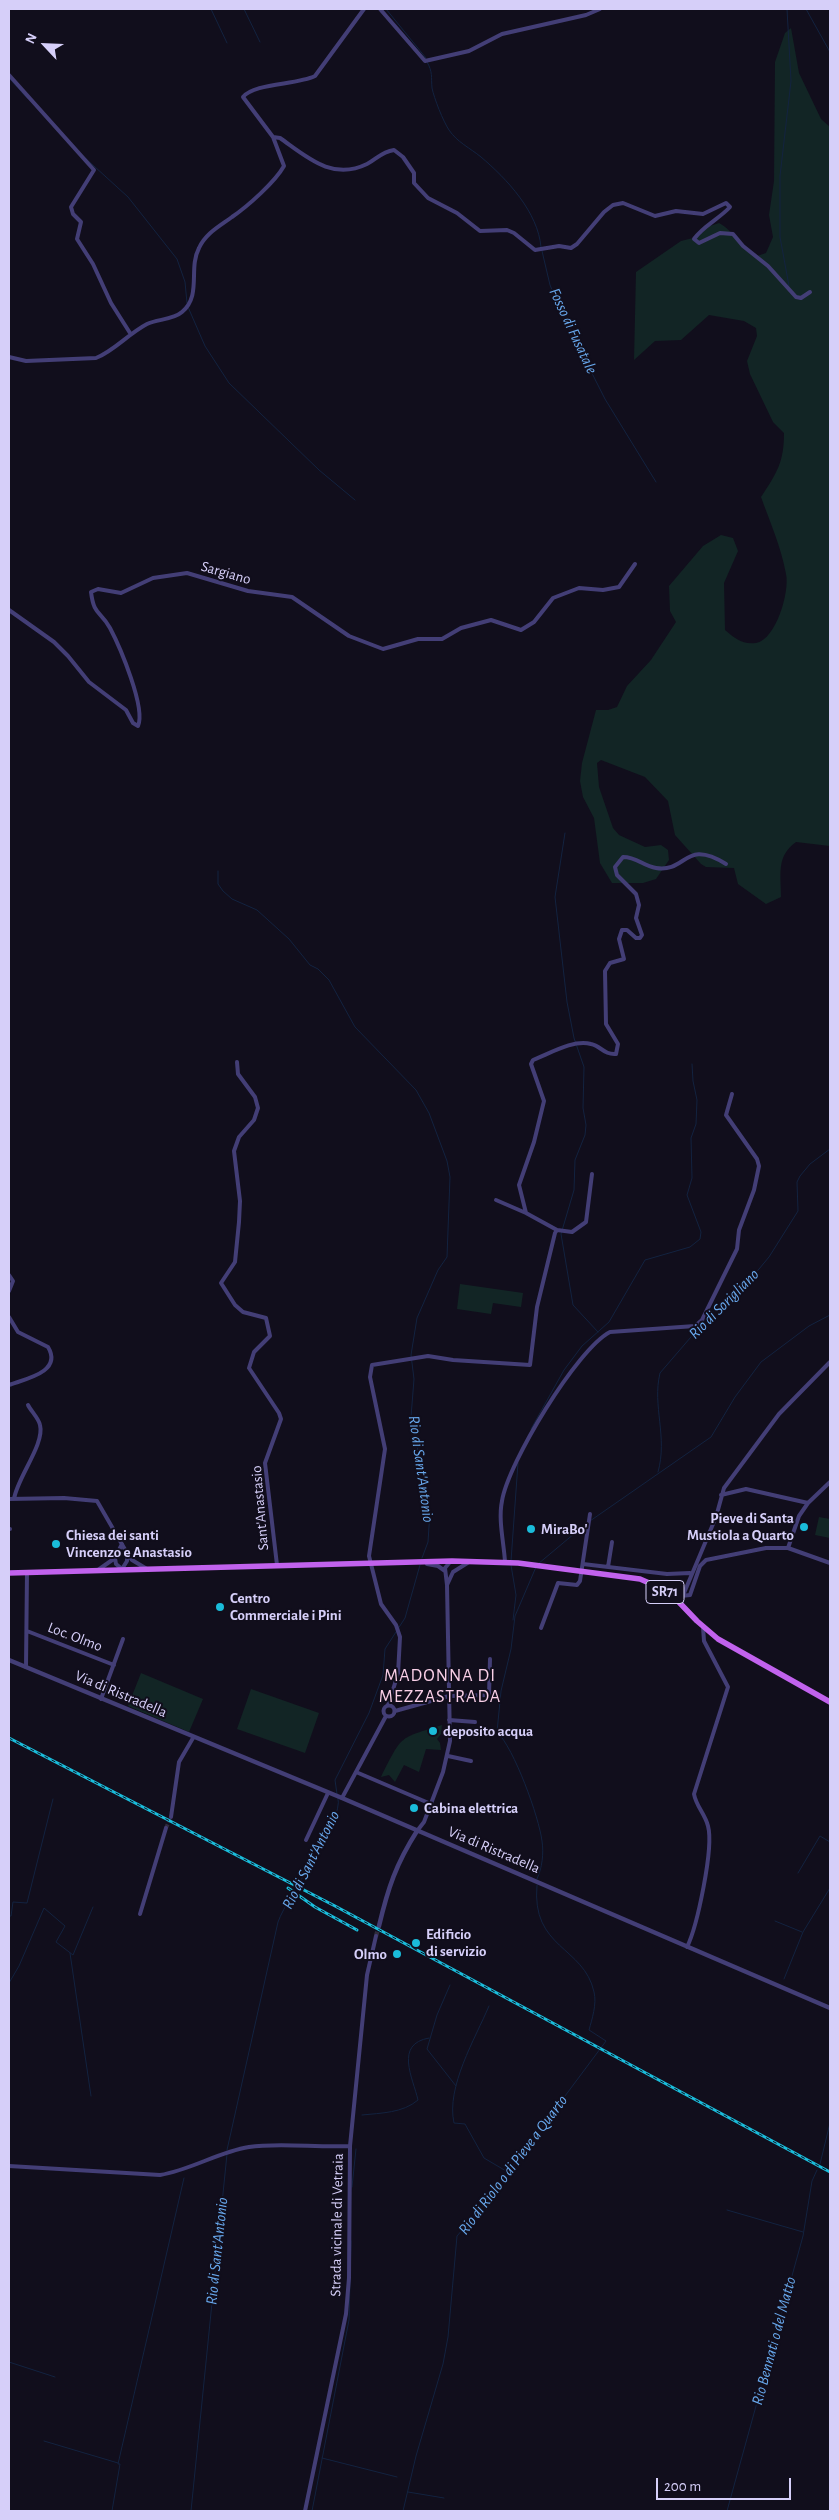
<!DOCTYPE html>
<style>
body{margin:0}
#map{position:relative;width:839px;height:2520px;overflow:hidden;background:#110e1c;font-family:"Alegreya Sans",sans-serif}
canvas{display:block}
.frame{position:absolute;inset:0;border:10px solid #d6cff9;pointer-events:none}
.north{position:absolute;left:20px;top:20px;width:50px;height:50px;-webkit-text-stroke:4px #110e1c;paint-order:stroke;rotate:295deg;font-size:14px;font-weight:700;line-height:20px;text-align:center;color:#d6cff9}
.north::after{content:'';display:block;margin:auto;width:18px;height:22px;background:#d6cff9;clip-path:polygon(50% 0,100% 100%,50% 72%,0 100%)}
.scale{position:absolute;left:656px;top:2478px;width:135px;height:22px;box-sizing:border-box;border:2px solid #d6cff9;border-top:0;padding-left:6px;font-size:15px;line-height:18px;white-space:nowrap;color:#d6cff9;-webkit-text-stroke:4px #110e1c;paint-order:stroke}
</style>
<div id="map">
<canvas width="839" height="2520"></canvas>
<div class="frame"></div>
<div class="north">N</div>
<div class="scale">200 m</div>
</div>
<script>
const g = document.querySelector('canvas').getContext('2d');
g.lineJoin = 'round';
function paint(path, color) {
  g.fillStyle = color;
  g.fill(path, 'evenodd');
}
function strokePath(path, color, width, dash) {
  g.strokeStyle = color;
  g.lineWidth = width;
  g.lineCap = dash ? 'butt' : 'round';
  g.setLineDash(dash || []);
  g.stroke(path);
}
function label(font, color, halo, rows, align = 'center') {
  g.font = font + ' "Alegreya Sans",sans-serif';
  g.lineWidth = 4;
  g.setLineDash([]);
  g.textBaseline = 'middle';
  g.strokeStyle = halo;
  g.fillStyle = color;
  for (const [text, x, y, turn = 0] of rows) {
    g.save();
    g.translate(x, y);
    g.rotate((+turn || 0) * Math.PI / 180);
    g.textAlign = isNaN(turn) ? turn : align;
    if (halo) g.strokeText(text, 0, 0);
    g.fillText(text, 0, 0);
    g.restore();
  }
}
paint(new Path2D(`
 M791 28 799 73 821 119 830 127V846L796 842C776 856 781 875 781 897L766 904 738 884 734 868 706 867 701 864 675 835 668 801 645 777 601 760 597 763 599 787 613 828 619 835 645 847 661 845 668 850 669 860 656 879 643 883H612L600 863 594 818 583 797 580 781 582 763 596 710H608L617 707 627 686 651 660 676 622 670 611 669 586 703 546 721 535 733 538 738 551 724 583 725 630C734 638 743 645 756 643 776 640 790 591 786 574 781 547 770 522 761 497 777 473 784 462 784 433L773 422 750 374 747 361 757 336 756 328 744 321 709 315 681 340 655 341 634 360 636 272 681 241 697 237 710 226 719 223C735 232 739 246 757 256L766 253 773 237 769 215 774 181 775 62 785 33Z
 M460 1284 523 1293 521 1307 493 1303 491 1314 457 1309Z
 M819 1517 830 1519V1538L815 1535Z
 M141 1673 203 1699 189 1732 128 1706Z
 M251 1689 319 1713 305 1753 237 1729Z
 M442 1725 441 1734 437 1739 440 1743 441 1750 426 1749 419 1772 404 1765 395 1782 389 1775 381 1777C403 1734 398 1739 442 1725Z`), '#122525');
strokePath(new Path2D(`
 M211 9 227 43
 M244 9 260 42
 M386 9 426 58
 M787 9 791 81 780 176V237L789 286
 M806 9 830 52
 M427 62C433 72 431 77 432 88 434 98 443 121 449 130 457 142 470 148 481 157 507 179 538 212 541 247
 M9 78 28 99
 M83 156 128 197 177 259 185 282 187 303
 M542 251 550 285 561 312 605 399 656 482
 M188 307 205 346 229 383 319 470 355 500
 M565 833 555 897 567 1002 574 1038 584 1067 583 1108 586 1125 585 1135 575 1160 574 1190 561 1234 573 1305 598 1332
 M218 871V884L223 891 232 899 257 910 289 939 310 965 318 969 329 980 355 1027 416 1090 429 1113 447 1161 450 1177 447 1257 438 1270 417 1318 411 1355 414 1379 411 1417 430 1511 428 1542 422 1558
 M531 1429 564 1370 582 1346 609 1322 645 1260 690 1247 700 1239 701 1232 687 1195 692 1178 691 1138 696 1124 697 1100 693 1081 692 1064
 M658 1472C668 1437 652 1406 660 1373L715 1309 749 1281 769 1257 798 1211 797 1182 800 1176 810 1164 830 1149
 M590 1521 711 1437 735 1397 761 1362 809 1326 830 1315
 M511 1561 518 1463
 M538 1564 587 1523
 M511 1565 516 1595 513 1620
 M536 1567 515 1616 511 1649 501 1691 497 1732C514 1748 539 1817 542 1841 544 1854 542 1868 537 1879
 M337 1794 335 1780 369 1713 383 1675 385 1649 405 1618 420 1565
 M798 1873 820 1836 830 1842
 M9 1916H11L13 1902 27 1903 53 1799
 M775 1921 802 1932
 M70 1953 91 2096
 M784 1979 803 1932 830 1888
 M9 1983 19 1966 44 1908 65 1926 56 1942 73 1955 93 1907
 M450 1985 437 2015 427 2049 456 2086
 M489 2006C475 2039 446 2087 454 2123L465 2124 484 2158 506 2171
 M362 2115C381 2113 403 2113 418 2100 413 2078 394 2044 429 2038
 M227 2150 278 1922C288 1894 344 1822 338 1798
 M820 2164 830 2123
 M352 2187 356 2149
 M727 2210 803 2232
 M9 2362 55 2377
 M44 2441 118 2463
 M322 2458 397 2477
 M408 2492 444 2498
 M112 2511 120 2464H118L184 2178
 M191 2511 227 2154
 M312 2511 349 2320 351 2241
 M403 2511 416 2456 443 2364 448 2337 457 2236 483 2206 606 2041 589 2030C592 2019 597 2004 594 1992 584 1946 531 1949 537 1885
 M727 2511 803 2236 812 2181 817 2170`), '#132340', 1);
strokePath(new Path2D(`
 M166 1828 171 1817`), '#2f2b3d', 4, [4, 2]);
strokePath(new Path2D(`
 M376 1936 379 1926`), '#2f2b3d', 4.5, [4.5, 2]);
strokePath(new Path2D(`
 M380 9 425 61 469 51 502 34 586 15 600 9
 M9 75 94 170 71 207 73 214 81 222 77 239 93 264 111 303 130 333
 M273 137 280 138C307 157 332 181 367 164 377 159 381 152 394 150L403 157 414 173V183L428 198 457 213 480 231 507 230 514 233 535 250 559 246 571 248 577 244 604 212 613 205 623 203 655 216 676 211 703 214 726 203 730 207C719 219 703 226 694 239L699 243 720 233 733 234 743 246 768 266 796 297 801 298 810 292
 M9 357 26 361 96 358C114 351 128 334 147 324 157 319 173 320 182 312 202 295 188 269 199 248 206 233 220 226 232 217 248 206 275 182 284 166L273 137 243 97C254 83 297 85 315 76L364 9
 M9 610 54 642 68 656 89 682 126 710 133 723 138 726C146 708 120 647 110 628 100 610 94 616 91 592L98 589 121 593 153 578 187 573 248 591 292 597 349 636 383 649 418 639H442L461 628 491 620 521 630 534 622 553 598 579 588 603 590 619 587 635 564
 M237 1062 238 1074 255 1097 258 1108 254 1120 239 1137 234 1151 240 1201 239 1222 235 1262 221 1283 235 1305 243 1312 266 1318 270 1336 254 1352 249 1368 279 1413 281 1419 265 1463 277 1565
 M496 1200 526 1213
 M557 1230 526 1213 519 1185 534 1142 544 1101 531 1064 533 1060C549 1054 573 1039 591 1044 601 1046 604 1055 616 1054L618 1044 606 1024 605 971 610 963 624 959 619 939 622 930H627L636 938H640L642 935 636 918 639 905 636 894 617 875 615 867 623 857C637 857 643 866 656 868 687 873 684 838 726 864
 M9 1275 13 1281 9 1291
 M9 1317 18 1332 48 1347C63 1372 25 1379 9 1385
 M721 1495 746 1489 808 1503 830 1482
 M9 1499 64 1498 97 1501 127 1553 132 1560 147 1569
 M14 1499C17 1478 45 1444 40 1425 39 1419 31 1411 28 1405
 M9 1529H10
 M788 1548 830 1563
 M115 1558 116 1564 122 1569 127 1561V1553
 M505 1562C504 1543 498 1520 502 1501 508 1463 577 1349 610 1332L695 1326 702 1320 737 1249 739 1230 754 1190 759 1166 757 1159 726 1115 732 1094
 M427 1564 438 1566 445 1571
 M583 1564 667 1574 690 1573
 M608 1567 612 1542
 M98 1570 115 1558 122 1544
 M447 1585 453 1572 469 1562
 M681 1596 690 1595 700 1566 706 1560 766 1548H788L799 1516 808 1503
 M678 1601 684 1593 716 1517 724 1488 779 1414 830 1362
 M541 1628 558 1583 577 1585 580 1581 590 1514
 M27 1631 114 1665
 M26 1667 27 1572
 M101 1699 123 1639
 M388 1705 398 1674 400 1637 396 1625 381 1604 369 1556 385 1449 370 1377 372 1365 428 1356 453 1360 530 1365 537 1307 555 1233 557 1230 572 1232 586 1222 592 1174
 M383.5 1711a5.5 5.5 0 1 1 11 0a5.5 5.5 0 1 1-11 0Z
 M395 1711 449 1696 489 1695 490 1659
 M449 1720 475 1722
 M448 1756 471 1761
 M356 1772 431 1804
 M342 1798 386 1716
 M171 1817 179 1762 193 1738
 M417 1831 424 1822 443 1772 450 1741 447 1585 445 1568 450 1562
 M306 1840 328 1793
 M140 1914 166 1828
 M687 1947C697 1927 714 1848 708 1826 705 1814 696 1806 694 1794L728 1687 704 1641 703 1627
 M9 2166 160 2175C191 2170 218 2152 249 2147 279 2142 318 2148 350 2146
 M305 2511 346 2314 349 2278 350 2146 367 1975 376 1936`), '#433e76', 4);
strokePath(new Path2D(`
 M9 1660 342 1798 830 2008
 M379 1926C388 1888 396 1864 417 1831`), '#433e76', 4.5);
strokePath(new Path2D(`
 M9 1573 452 1561 518 1563 640 1579 656 1586 676 1599 697 1621 718 1639 830 1702`), '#c162ed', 5.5);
const rail = new Path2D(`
 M9 1738 335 1906 830 2172
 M288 1888 315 1907 357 1930`);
strokePath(rail, '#1abcda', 3);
strokePath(rail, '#110e1c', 1, [4]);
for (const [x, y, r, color] of [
 [804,1527,5,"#1abcda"],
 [531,1529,5,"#1abcda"],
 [56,1544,5,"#1abcda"],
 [220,1607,5,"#1abcda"],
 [433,1731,5,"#1abcda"],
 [414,1808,5,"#1abcda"],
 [416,1943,5,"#1abcda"],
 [397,1954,5,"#1abcda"]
]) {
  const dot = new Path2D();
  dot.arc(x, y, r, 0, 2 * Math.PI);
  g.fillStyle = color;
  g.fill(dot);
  strokePath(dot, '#110e1c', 2);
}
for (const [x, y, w] of [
 [665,1592,38]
]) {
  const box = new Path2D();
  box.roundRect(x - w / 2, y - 11.5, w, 23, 4);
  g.fillStyle = '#110e1c';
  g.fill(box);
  strokePath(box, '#d6cff9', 1);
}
label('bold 14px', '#d6cff9', null, [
 ["SR71",665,1592]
]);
label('15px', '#d6cff9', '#110e1c', [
 ["Sargiano",226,573,16],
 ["Sant'Anastasio",260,1508,-95],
 ["Loc. Olmo",75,1637,21],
 ["Via di Ristradella",121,1694,23],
 ["Via di Ristradella",494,1850,23],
 ["Strada vicinale di Vetraia",337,2225,-89]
]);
label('bold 15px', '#d6cff9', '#110e1c', [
 ["Pieve di Santa",794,1518,"right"],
 ["Mustiola a Quarto",794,1535,"right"],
 ["MiraBo'",541,1529],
 ["Chiesa dei santi",66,1535],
 ["Vincenzo e Anastasio",66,1552],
 ["Centro",230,1598],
 ["Commerciale i Pini",230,1615],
 ["deposito acqua",443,1731],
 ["Cabina elettrica",424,1808],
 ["Edificio",426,1934],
 ["di servizio",426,1951],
 ["Olmo",387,1954,"right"]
], 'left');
label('italic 16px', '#68a8ed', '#110e1c', [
 ["Fosso di Fusatale",573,331,65],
 ["Rio di Sorigliano",724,1304,-45],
 ["Rio di Sant'Antonio",421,1469,82],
 ["Rio di Sant'Antonio",311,1860,-63],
 ["Rio di Riolo o di Pieve a Quarto",513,2165,-53],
 ["Rio di Sant'Antonio",217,2251,-84],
 ["Rio Bennati o del Matto",774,2341,-75]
]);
g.letterSpacing = '1px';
label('18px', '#fad0e8', '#110e1c', [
 ["MADONNA DI",440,1676],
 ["MEZZASTRADA",440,1697]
]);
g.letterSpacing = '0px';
</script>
